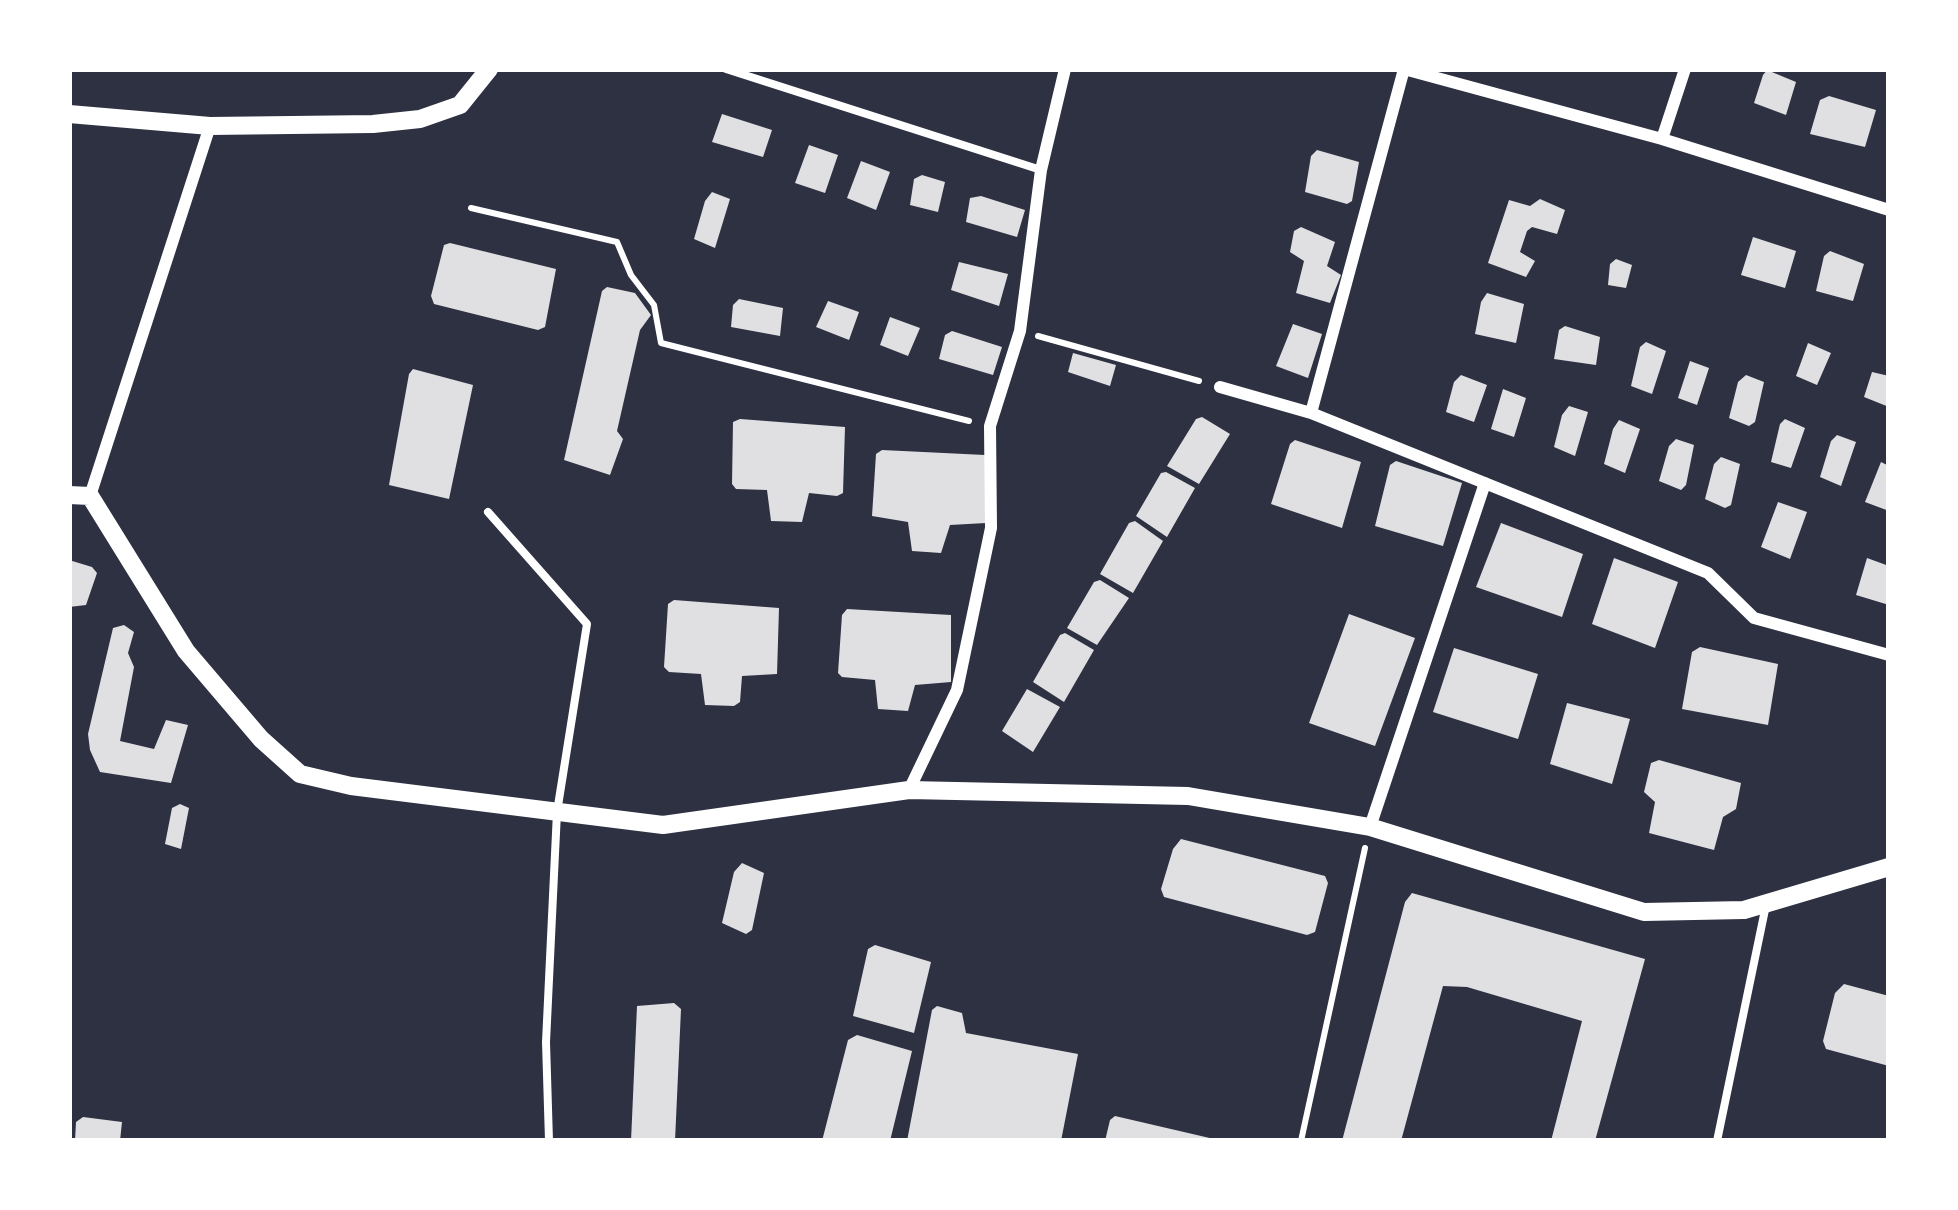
<!DOCTYPE html>
<style>
body{margin:0}
#map{position:relative;width:1958px;height:1210px;overflow:hidden;background:#2d3142;font-family:"Fira Sans Condensed",sans-serif}
canvas{display:block}
.frame{position:absolute;inset:0;border:72px solid #fff;pointer-events:none}
</style>
<div id="map">
<canvas width="1958" height="1210"></canvas>
<div class="frame"></div>
</div>
<script>
const g = document.querySelector('canvas').getContext('2d');
g.lineJoin = 'round';
function paint(path, color) {
  g.fillStyle = color;
  g.fill(path, 'evenodd');
}
function strokePath(path, color, width, dash) {
  g.strokeStyle = color;
  g.lineWidth = width;
  g.lineCap = dash ? 'butt' : 'round';
  g.setLineDash(dash || []);
  g.stroke(path);
}
paint(new Path2D(`
 M1767 70 1796 82 1786 115 1754 103 1763 75Z
 M1829 96 1876 110 1865 147 1810 134 1820 100Z
 M722 114 772 130 763 157 712 142Z
 M809 145 838 155 825 193 795 183Z
 M1317 150 1359 162 1352 201 1347 204 1305 192 1311 156Z
 M861 161 890 172 876 210 847 198Z
 M922 175 945 182 938 212 910 205 914 179Z
 M712 192 730 199 715 248 694 239 705 201Z
 M981 196 1025 210 1017 237 966 222 970 198Z
 M1540 199 1565 210 1557 234 1532 227 1527 231 1520 252 1535 261 1526 277 1488 263 1509 200 1530 206Z
 M1301 227 1335 242 1327 266 1341 275 1330 303 1296 293 1304 261 1290 252 1294 231Z
 M1753 237 1796 251 1785 288 1741 275Z
 M450 243 556 269 545 327 538 330 434 304 431 296 444 245Z
 M1830 251 1864 264 1853 301 1816 291 1824 256Z
 M1616 259 1632 265 1626 288 1608 285 1610 264Z
 M959 262 1008 274 999 306 951 290Z
 M607 287 635 293 651 315 640 330 617 431 623 439 610 475 564 460 602 291Z
 M1487 293 1524 304 1516 343 1475 334 1481 302Z
 M739 299 783 308 780 336 731 327 733 305Z
 M828 301 859 312 849 340 816 327Z
 M890 317 920 328 908 356 880 345Z
 M1293 324 1322 334 1308 378 1276 366Z
 M1565 326 1600 337 1596 365 1554 359 1559 330Z
 M952 331 1002 347 993 375 939 359 945 335Z
 M1646 342 1666 351 1652 394 1631 386 1640 347Z
 M1808 343 1831 353 1817 385 1796 376Z
 M1073 353 1116 365 1110 386 1068 372Z
 M1690 361 1709 368 1697 405 1678 398Z
 M413 369 473 385 449 499 389 485 409 374Z
 M1872 372 1889 376V407L1864 397Z
 M1461 375 1487 385 1474 422 1446 412 1454 382Z
 M1746 375 1764 382 1755 422 1749 426 1729 418 1738 382Z
 M1503 389 1526 398 1514 437 1491 429Z
 M1569 406 1588 412 1575 456 1554 447 1562 415Z
 M1202 417 1230 434 1199 484 1167 466 1196 419Z
 M740 419 845 427 843 493 837 496 809 493 802 522 771 521 767 490 736 489 732 484 733 422Z
 M1785 419 1805 428 1791 468 1771 462 1780 424Z
 M1619 420 1640 429 1625 473 1604 464 1613 429Z
 M1837 435 1856 442 1841 486 1820 477 1831 441Z
 M1676 439 1694 445 1686 485 1681 490 1659 481 1669 446Z
 M1295 440 1361 462 1342 528 1271 504 1290 444Z
 M882 450 985 455 986 523 950 525 941 553 912 551 908 522 872 516 876 454Z
 M1721 457 1740 464 1731 505 1725 508 1705 499 1714 464Z
 M1396 461 1462 483 1443 546 1375 526 1390 465Z
 M1881 462 1889 466V511L1865 502Z
 M1166 472 1195 488 1167 537 1136 516 1161 473Z
 M1778 502 1807 512 1790 559 1761 547Z
 M1135 521 1163 541 1133 593 1100 574 1129 523Z
 M1501 523 1583 554 1562 617 1476 587Z
 M1614 558 1678 582 1655 648 1592 624Z
 M1867 558 1889 566V605L1856 595Z
 M69 560 92 567 97 573 86 605 69 607Z
 M1100 580 1129 598 1097 645 1067 628 1094 582Z
 M674 600 779 608 777 674 742 676 740 702 734 706 705 705 701 674 669 672 664 667 668 604Z
 M847 609 951 615V682L915 685 908 711 878 709 875 680 842 677 838 673 842 615Z
 M1349 614 1415 638 1375 746 1309 723Z
 M124 625 134 632 128 653 134 667 120 741 154 749 166 720 188 725 171 783 100 772 90 750 88 734 113 628Z
 M1065 633 1094 650 1064 702 1033 682 1060 635Z
 M1700 647 1778 664 1768 725 1682 709 1692 652Z
 M1454 648 1538 674 1518 739 1433 712Z
 M1027 689 1060 707 1033 752 1002 731Z
 M1567 703 1630 719 1612 784 1550 764Z
 M1659 760 1741 783 1736 809 1723 817 1714 850 1649 833 1655 802 1644 792 1651 763Z
 M180 804 189 808 181 849 165 844 172 808Z
 M1181 839 1325 876 1328 883 1315 932 1307 935 1164 897 1161 889 1173 849Z
 M742 863 764 873 752 930 746 934 722 923 734 872Z
 M1412 893 1645 959 1595 1141H1551L1582 1021 1467 987 1443 986 1401 1141H1342L1405 902Z
 M875 945 931 962 914 1033 853 1016 868 949Z
 M1844 984 1889 996V1066L1826 1049 1823 1041 1835 993Z
 M674 1003 681 1009 675 1141H631L637 1006Z
 M937 1006 962 1013 966 1033 1078 1054 1061 1141H907L932 1010Z
 M857 1035 912 1051 890 1141H822L848 1040Z
 M1115 1116 1214 1139V1141H1105L1110 1120Z
 M83 1117 122 1122 120 1141H75L76 1122Z`), '#e0e0e3');
strokePath(new Path2D(`
 M471 208 617 242 631 275 654 305 661 343 969 421
 M1038 336 1199 381
 M1301 1141 1365 848`), '#fff', 6);
strokePath(new Path2D(`
 M726 69 1041 170
 M488 512 587 624 557 812 546 1042 549 1141
 M1717 1141 1766 905`), '#fff', 8);
strokePath(new Path2D(`
 M1662 139 1685 69
 M1220 387 1311 413 1708 573 1754 618 1889 655
 M1311 413 1404 69 1662 139 1889 210
 M90 496 210 126
 M909 790 957 690 991 528 990 426 1020 331 1041 170 1065 69
 M1370 827 1485 483`), '#fff', 12);
strokePath(new Path2D(`
 M69 114 210 126 373 124 420 119 460 105 489 69
 M69 495 90 496 186 651 261 739 300 774 351 786 663 825 909 790 1188 796 1370 827 1644 912 1744 910 1889 867`), '#fff', 18);
</script>
